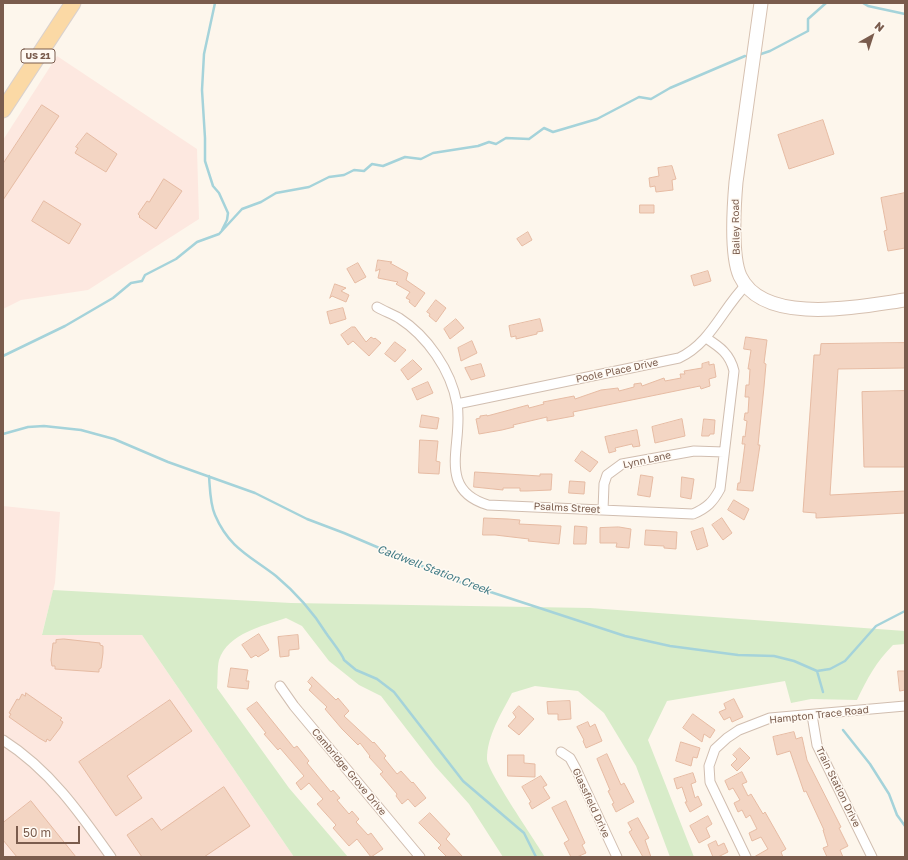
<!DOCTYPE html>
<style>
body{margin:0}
#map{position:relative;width:908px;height:860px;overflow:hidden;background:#fdf6ec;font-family:"Golos Text",sans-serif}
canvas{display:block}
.frame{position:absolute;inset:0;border:4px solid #7a5c4d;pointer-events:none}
.north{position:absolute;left:852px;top:16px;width:40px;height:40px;-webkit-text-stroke:3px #fffaf3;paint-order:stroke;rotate:39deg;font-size:11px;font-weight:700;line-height:16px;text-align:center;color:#7a5c4d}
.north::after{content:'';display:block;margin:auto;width:14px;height:18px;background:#7a5c4d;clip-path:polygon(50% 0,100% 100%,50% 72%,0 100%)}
.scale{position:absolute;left:16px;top:826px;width:64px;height:18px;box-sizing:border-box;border:2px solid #7a5c4d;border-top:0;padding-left:5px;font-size:12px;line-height:14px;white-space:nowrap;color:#7a5c4d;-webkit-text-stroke:3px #fffaf3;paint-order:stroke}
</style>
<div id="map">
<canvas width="908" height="860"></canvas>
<div class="frame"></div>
<div class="north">N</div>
<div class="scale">50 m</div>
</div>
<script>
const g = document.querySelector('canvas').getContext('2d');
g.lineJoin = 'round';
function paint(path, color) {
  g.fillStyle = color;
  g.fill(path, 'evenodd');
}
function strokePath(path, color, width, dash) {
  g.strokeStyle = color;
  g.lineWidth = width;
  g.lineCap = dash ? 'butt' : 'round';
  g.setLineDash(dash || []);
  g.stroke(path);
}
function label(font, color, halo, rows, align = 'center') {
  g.font = font + ' "Golos Text",sans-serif';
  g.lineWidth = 3;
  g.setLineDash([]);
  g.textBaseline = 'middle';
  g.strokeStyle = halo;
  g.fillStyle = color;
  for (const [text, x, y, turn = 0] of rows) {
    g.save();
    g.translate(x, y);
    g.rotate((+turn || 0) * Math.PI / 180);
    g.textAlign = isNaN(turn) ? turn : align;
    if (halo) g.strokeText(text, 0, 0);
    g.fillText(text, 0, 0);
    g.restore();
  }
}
paint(new Path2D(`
 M57 56 197 149 199 219 88 290 21 300 3 309V140Z
 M3 506 60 512 55 583 42 634 142 635 294 857H3Z`), '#fde8e0');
paint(new Path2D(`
 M53 590 291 603 590 608 905 631V644L893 645C876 662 867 679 857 700L811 699 791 703 785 681 667 701 648 740 694 857H670L636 766 604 713 578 691 535 686 512 693C501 714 487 736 487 759 487 771 536 842 545 857H503L469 804 435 766 381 696 359 685 329 661 302 626 286 618C263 626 228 633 219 660 217 668 218 680 217 688L289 788 348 857H294L142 635H42Z`), '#d8ecc9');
strokePath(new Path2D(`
 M215 3 204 54 202 90 205 138V161L213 186 219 193 228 213 227 220 222 230
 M863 3 868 6 905 14
 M758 55 770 51 808 31V19L826 3
 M3 356 65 326 113 298 131 283 142 281 145 275 176 259 197 242 219 234 242 209 261 202 276 193 309 187 329 177 344 175 354 170 364 171 372 164 383 166 405 157 421 159 433 153 478 146 489 142 496 144 506 138 529 139 544 128 553 132 597 119 639 97 651 99 670 88 745 56
 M3 434 28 427 44 426 81 430 114 439 168 462 255 493 307 519 344 533 457 581 625 636 670 646 738 655 774 656 794 661 817 671 830 669 845 661 876 626 905 611
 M209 476C210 489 210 504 215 515 229 548 250 556 276 576 295 592 313 612 326 633 330 639 343 655 344 660L356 670 377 679 394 692 463 781 524 833 536 857
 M817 671 823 692
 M843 730 870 764 889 794 897 815 905 826`), '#a5d3da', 2.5);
const building = new Path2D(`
 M42 105 59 116 3 200V164Z
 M823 120 834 154 789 169 778 135Z
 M87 133 117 154 106 172 75 153 78 148 76 147Z
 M672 166 676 179 672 180 673 190 656 192 655 186 650 187 649 178 659 176 658 168Z
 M164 179 182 191 156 229 139 217 140 216 138 214 147 201 149 202Z
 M905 193V248L888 251 884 231 887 230 881 198Z
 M44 201 81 224 69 244 32 221Z
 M640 205H654V213H640Z
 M528 232 532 240 522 246 517 239Z
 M378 260 392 262 390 263 408 273 406 280 425 293 415 307 409 302 410 300 406 298 410 292 396 284 398 282 378 278 380 269 376 271Z
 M358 263 366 277 355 283 347 269Z
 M708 271 711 281 694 286 691 276Z
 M335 284 346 288 341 291 349 295 346 302 332 296 330 298Z
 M436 300 446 308 436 322 429 316 430 314 427 312Z
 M343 308 346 319 330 324 327 312Z
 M456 319 464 328 450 339 444 329Z
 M540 319 543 331 537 332V334L516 339V336L511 337 509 326Z
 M352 327H355L366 342 371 337 374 339 375 338 381 343 369 356 353 341 348 345 341 335Z
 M746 337 767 340 764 363 766 364 764 387 758 445H760L753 491 737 490 738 483H740L745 444H742L743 436 745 437 747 421 744 420 745 413H748L749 397H745L746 385H749L750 369H748L751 350 744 349Z
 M472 341 477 353 461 361 458 348Z
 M395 342 406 350 395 362 385 354Z
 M905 343V368L838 369 830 495 905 491V513L816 518V513L803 512 814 355H820L821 344Z
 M413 360 422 369 408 380 401 370Z
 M709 362V365L714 364 716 377 709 379 710 386 701 389 700 386 573 412 574 416 547 421V417L513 425 514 427 502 430 479 434 476 419 480 418V416L487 415V416L528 405 529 408 544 404 543 402 574 396 575 399 601 390 618 388 619 391 634 387V384L641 383 642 386 664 378 665 381 681 378 680 374H685L684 371 702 368V364Z
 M481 364 485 376 471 380 465 368Z
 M428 382 433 393 417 400 412 389Z
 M905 391V467H864L862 392Z
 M422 415 439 418 437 429 420 427Z
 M682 419 685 436 655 443 652 427Z
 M704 419 715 420 714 434H710L709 436H702Z
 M637 430 640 446 633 447 632 444 615 448 616 451 609 453 605 437Z
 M420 440 438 441 436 461 440 462 439 474 419 473Z
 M582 451 598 462 590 472 575 461Z
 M475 472 540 476V474H552L551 490 527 491H520V488H503V490L474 487Z
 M641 475 653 477 650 497 638 495Z
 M682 477 694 479 691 499 681 497Z
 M570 481 585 482 584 494 569 493Z
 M734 500 749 509 744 520 728 510Z
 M484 518 508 519 520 520 519 524 561 526 559 544 528 541 529 539 495 535H483Z
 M722 518 732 533 723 540 712 525Z
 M575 526 587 527 586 544H574Z
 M619 527 631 529 629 548 616 547 617 543H600V528Z
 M703 528 708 546 697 550 691 532Z
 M646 530 677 532 676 549 664 548V546L645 545Z
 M259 634 269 650 258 657 256 655 251 658 242 645Z
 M298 635 299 649 289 650V656L280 657 278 637Z
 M64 639 100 643V645L103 646V653L101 668 99 669V672L55 669V666H52L51 660 53 643H56V640Z
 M231 668 248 670 246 681H249L248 689 228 687Z
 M898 671H905V690L900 691Z
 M312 677 336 700 338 698 349 711 344 716 373 743 374 742 386 756 384 758 397 774 401 771 412 783 413 782 426 798 415 807 408 799 402 804 396 796 397 794 380 774 383 772 369 757 370 756 360 743 358 745 342 729 325 709 327 707 309 690 312 686 308 682Z
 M26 693 62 718 60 720 63 722 60 728 50 741 47 739 46 742 39 738 9 717 11 714 9 713 17 699 19 700 22 694 25 696Z
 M734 699 743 717 732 722 730 717 724 720 719 712 726 709 724 704Z
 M170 700 192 731 127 776 142 798 116 816 79 762Z
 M570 701 571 719 558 720V714H548L547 702Z
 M257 702 294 748 297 746 309 761 307 763 331 792 333 790 340 798 337 800 349 814 352 811 359 819 356 822 368 835 371 833 383 849 371 857 357 839 349 846 333 828 336 825 317 804 323 799 309 783 301 790 296 783 304 776 280 748 278 750 264 734 266 733 247 709Z
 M519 706 534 719 519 735 508 726 516 717 513 713Z
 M693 714 715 730 710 738 704 734 702 742 683 728Z
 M588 722 590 727 595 724 602 741 586 748 583 741 584 740 577 727Z
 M794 732 796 739 802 737 807 760 841 827 839 828 848 846 840 850 843 857H827L823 848 828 846 823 830H824L806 791 804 792 790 751 777 755 773 737Z
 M681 742 700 748 697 758 693 757 691 766 676 761Z
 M740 748 750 758 737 771 731 765 737 759 733 755Z
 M607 754 621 785 624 783 634 802 616 812 612 804 614 803 608 791 610 790 597 759Z
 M508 755H524V763L535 764V777L508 776Z
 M742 772 747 782 742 784 748 796 751 794 763 814 765 812 786 849 781 852 783 857H754L768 849 761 837 752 841 749 833 757 829 750 815 746 818 742 810 738 812 734 803 740 800 733 788 729 790 725 781Z
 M693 773 696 782 691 784 695 798 698 796 702 805 690 812 685 802H687L682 787 677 789 674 779Z
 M541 776 547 785 543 787 550 798 532 809 529 803 531 802 522 787Z
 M224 787 250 826 204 857H142L127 835 152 818 161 830Z
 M31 801 76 857H17L3 840V823Z
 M566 801 585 843 582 845 586 853 577 857H571L564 843 569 840 552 808Z
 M430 813 450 834 446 839 463 857H447L438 848 441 845 419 823Z
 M708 816 712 824 706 828 710 837 699 843 690 826Z
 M638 818 649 838 645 840 651 857H643L629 832 632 830 628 823Z
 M716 841 718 846 724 843 728 852 718 857H713L708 845Z`);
paint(building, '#f3d5c3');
strokePath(building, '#e6bba3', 1);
const street = new Path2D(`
 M377 307C384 311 392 314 399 318 427 336 451 370 457 404 464 443 435 489 488 505L693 514C707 508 713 502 720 489L734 371C730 354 720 347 706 338
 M457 404 679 358C711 343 722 309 746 285
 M603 510 604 484 607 475 622 464 694 451 724 452
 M280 686 294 706 420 857
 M812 715 817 745 872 857
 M3 740C50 770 80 813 111 857
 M561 752 570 758 576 769 617 857
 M746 857 710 782 709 766 715 749 727 738 739 730 770 718 905 706`);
const secondary = new Path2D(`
 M761 3 736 182C734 205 731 256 740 276 764 327 862 306 905 300`);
const primary = new Path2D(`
 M3 110 73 3`);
strokePath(street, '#d1beb0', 11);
strokePath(secondary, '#d6c0b0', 15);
strokePath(primary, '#dad1cd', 17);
strokePath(street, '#fff', 9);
strokePath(secondary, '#fff', 13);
strokePath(primary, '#fbd9a5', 15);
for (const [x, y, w] of [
 [38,56,34]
]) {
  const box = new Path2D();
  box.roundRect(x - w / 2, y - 7, w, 14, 3);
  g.fillStyle = '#fffaf3';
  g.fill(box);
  strokePath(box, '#7a5c4d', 1);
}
label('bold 9px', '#7a5c4d', null, [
 ["US 21",38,56]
]);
label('10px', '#7a5c4d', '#fffaf3', [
 ["Bailey Road",736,227,-91],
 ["Poole Place Drive",617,371,-12],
 ["Lynn Lane",647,460,-12],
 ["Psalms Street",567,508,3],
 ["Hampton Trace Road",819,715,-6],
 ["Cambridge Grove Drive",349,772,50],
 ["Train Station Drive",838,787,64],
 ["Glassfield Drive",591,803,65]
]);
label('italic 11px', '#437c86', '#fffaf3', [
 ["Caldwell Station Creek",434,570,21]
]);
</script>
